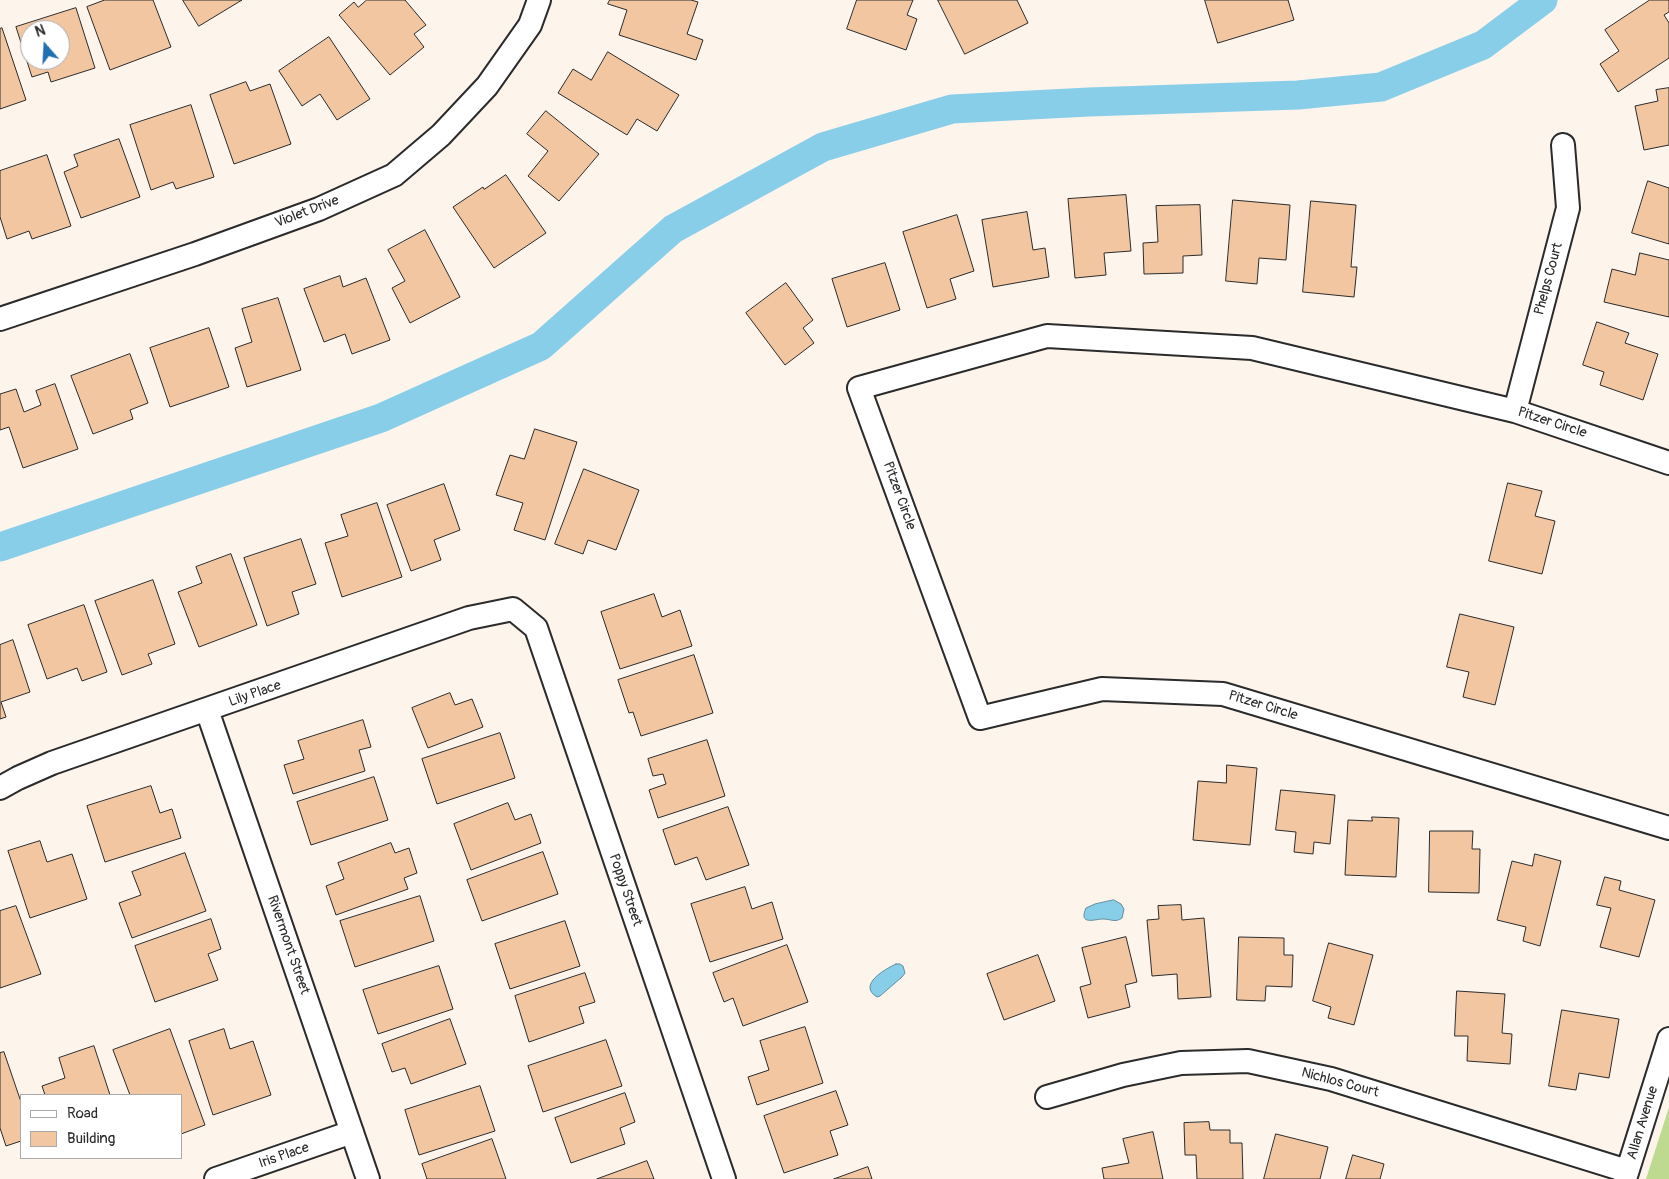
<!DOCTYPE html>
<style>
body{margin:0}
#map{position:relative;width:1669px;height:1179px;overflow:hidden;background:#fdf4ec;font-family:Pangolin,sans-serif}
canvas{display:block}
.legend{position:absolute;left:20px;top:1094px;width:162px;height:65px;box-sizing:border-box;background:#fff;border:1px solid #aaa;margin:0;padding:6px 9px;list-style:none;font-size:15px;color:#2b2b2b}
.legend li{display:flex;align-items:center;gap:10px;height:25px}
.legend b{width:25px;border:1px solid #aaa}
.north{position:absolute;left:20px;top:20px;width:50px;height:50px;box-sizing:border-box;background:#fff;border:1px solid #aaa;border-radius:50%;rotate:341deg;font-size:14px;font-weight:700;line-height:20px;text-align:center;color:#2b2b2b}
.north::after{content:'';display:block;margin:auto;width:18px;height:22px;background:#1f6fb2;clip-path:polygon(50% 0,100% 100%,50% 72%,0 100%)}
</style>
<div id="map">
<canvas width="1669" height="1179"></canvas>
<ul class="legend">
<li><b style="height:6px;background:#fff"></b>Road</li>
<li><b style="height:14px;background:#f3c6a2"></b>Building</li>
</ul>
<div class="north">N</div>
</div>
<script>
const g = document.querySelector('canvas').getContext('2d');
g.lineJoin = 'round';
function paint(path, color) {
  g.fillStyle = color;
  g.fill(path, 'evenodd');
}
function strokePath(path, color, width, dash) {
  g.strokeStyle = color;
  g.lineWidth = width;
  g.lineCap = dash ? 'butt' : 'round';
  g.setLineDash(dash || []);
  g.stroke(path);
}
function label(font, color, halo, rows, align = 'center') {
  g.font = font + ' Pangolin,sans-serif';
  g.lineWidth = 4;
  g.setLineDash([]);
  g.textBaseline = 'middle';
  g.strokeStyle = halo;
  g.fillStyle = color;
  for (const [text, x, y, turn = 0] of rows) {
    g.save();
    g.translate(x, y);
    g.rotate((+turn || 0) * Math.PI / 180);
    g.textAlign = isNaN(turn) ? turn : align;
    if (halo) g.strokeText(text, 0, 0);
    g.fillText(text, 0, 0);
    g.restore();
  }
}
paint(new Path2D(`
 M1669 1107V1179H1646Z`), '#beda91');
const water = new Path2D(`
 M1114 900 1121 904 1124 909 1122 918C1115 923 1111 919 1103 919 1095 919 1078 926 1086 908L1095 904Z
 M896 964H900L903 966 905 973 902 977 880 996 877 997C857 985 885 969 896 964Z`);
paint(water, '#88cee9');
strokePath(water, '#638d9d', 1);
strokePath(new Path2D(`
 M0 547 381 418 541 346 673 229 823 147 952 109 1089 102 1298 95 1381 87 1483 45 1543 0`), '#88cee9', 29);
const building = new Path2D(`
 M105 0H153L171 47 110 70 87 7Z
 M183 0H242L199 26Z
 M367 0H405L426 25 414 34 424 47 390 75 339 15 354 2 358 7Z
 M610 0H691L698 2 687 34 703 40 696 60 619 35 627 10 608 4Z
 M857 0H913L907 15 917 19 906 50 847 29Z
 M938 0H1017L1028 23 965 54Z
 M1205 0H1288L1294 20 1218 43Z
 M1650 0H1669V12L1664 15 1669 23V58L1618 92 1600 64 1619 51 1605 30Z
 M76 8 95 68 51 82 48 72 32 77 16 27ZM30 30H60V60H30Z
 M2 28 26 100 0 109V29Z
 M329 37 370 99 337 120 320 94 302 106 279 71Z
 M608 52 679 95 657 131 637 119 627 135 558 93 573 69 591 80Z
 M246 82 250 91 270 84 291 144 234 164 210 95Z
 M1669 88V145L1644 150 1635 106 1658 101 1656 90Z
 M191 105 214 177 176 189 173 182 151 190 130 125Z
 M546 111 599 154 559 201 528 176 548 151 527 134Z
 M119 139 140 197 81 218 64 172 78 166 74 155Z
 M47 155 71 226 32 239 29 231 7 239 0 217V171Z
 M506 175 546 233 494 268 453 207 483 187 484 189Z
 M1648 181 1669 188V244L1632 233Z
 M1126 195 1131 251 1104 253 1106 275 1075 278 1068 199Z
 M1233 200 1290 205 1286 260 1259 258 1257 284 1226 281Z
 M1311 201 1356 205 1351 267H1357L1354 297 1303 292Z
 M1200 205 1202 255 1183 256V273L1144 274 1143 243 1158 242 1156 206Z
 M1027 212 1033 250 1045 248 1049 277 993 287 982 220Z
 M957 215 974 271 950 279 956 299 927 308 903 232Z
 M425 230 460 297 410 323 392 288 405 281 388 250Z
 M1640 253 1669 260V317L1604 302 1612 269 1635 275Z
 M885 263 900 310 847 327 832 279Z
 M340 276 343 287 366 278 390 340 352 354 345 334 324 342 304 289Z
 M786 283 813 320 803 328 814 343 785 365 746 313Z
 M278 298 301 370 247 387 235 348 252 342 242 309Z
 M1597 322 1629 333 1625 343 1658 354 1643 400 1600 385 1604 372 1583 365Z
 M209 328 229 387 170 407 150 348Z
 M130 354 148 403 130 410 133 419 93 434 71 376Z
 M55 384 78 449 23 468 9 427 0 430V394L16 389 24 412 41 405 36 391Z
 M535 429 577 442 545 540 514 530 523 503 496 495 510 455 524 459Z
 M584 469 639 490 616 550 588 540 583 554 555 544Z
 M1508 483 1542 491 1535 516 1555 521 1542 574 1489 561Z
 M444 484 460 530 434 540 441 560 411 571 387 505Z
 M377 503 402 577 342 597 325 543 348 536 341 515Z
 M301 539 316 584 292 592 299 614 267 626 244 558Z
 M231 554 257 625 199 647 178 592 202 583 196 567Z
 M153 580 175 644 148 654 152 664 122 675 95 601Z
 M654 594 662 617 680 610 692 646 620 669 601 612Z
 M84 605 107 672 82 681 77 668 47 679 28 625Z
 M1460 614 1514 627 1495 705 1463 697 1469 672 1447 667Z
 M13 640 30 692 1 702 6 717 0 719V645Z
 M694 655 713 713 641 736 633 712 629 713 618 680Z
 M450 693 455 705 472 699 483 727 428 748 412 708Z
 M363 720 371 747 359 750 365 771 293 794 284 765 304 759 298 741Z
 M500 733 515 778 437 804 422 759Z
 M707 740 725 796 658 818 649 790 666 784 663 774 653 776 648 759Z
 M1227 765 1257 768 1250 845 1193 840 1198 781 1226 783Z
 M374 777 388 820 311 845 297 802Z
 M151 786 160 813 172 809 181 838 105 862 87 806Z
 M1281 790 1335 795 1330 844 1314 842 1313 854 1294 852 1296 832 1276 830Z
 M508 803 515 820 531 814 541 843 471 870 454 824Z
 M728 807 749 865 706 880 697 857 675 865 663 830Z
 M1372 817 1399 818 1396 877 1345 875 1348 820 1372 821Z
 M1430 831H1473L1472 849H1480L1479 893 1429 892Z
 M40 841 47 862 72 854 87 899 30 918 8 851Z
 M391 843 395 853 409 848 417 873 404 878 408 889 336 915 326 886 344 879 338 863Z
 M543 852 558 894 482 921 467 880Z
 M185 853 206 911 132 938 119 903 141 895 132 872Z
 M1535 854 1561 861 1540 946 1523 941 1526 927 1497 920 1512 861 1532 866Z
 M1605 877 1621 881 1619 890 1655 900 1639 957 1600 947 1611 908 1597 905Z
 M745 887 752 909 772 902 783 939 710 962 691 904Z
 M420 896 434 941 355 967 340 921Z
 M1181 905 1182 920 1204 918 1211 997 1178 999 1177 974 1152 976 1147 920 1159 919 1158 906Z
 M16 906 41 974 0 988V911Z
 M211 919 221 949 208 954 218 980 155 1002 135 946Z
 M565 921 580 966 510 989 495 944Z
 M1126 937 1137 982 1125 985 1130 1007 1088 1018 1080 987 1091 984 1082 948Z
 M1239 937 1284 938V955H1293L1292 987 1266 986 1265 1001 1237 1000Z
 M1329 943 1373 955 1354 1025 1328 1018 1331 1007 1313 1001Z
 M787 945 808 1002 743 1026 733 998 724 1002 713 973Z
 M1038 955 1055 1001 1004 1020 987 974Z
 M439 966 453 1009 378 1034 363 990Z
 M585 973 595 1002 579 1007 584 1023 529 1042 515 996Z
 M1457 991 1505 994 1502 1033 1512 1034 1510 1064 1467 1061 1468 1036H1455Z
 M1562 1010 1619 1019 1609 1078 1579 1073 1576 1090 1549 1086Z
 M450 1019 466 1064 411 1084 405 1068 392 1072 382 1044Z
 M805 1027 823 1083 757 1105 748 1077 769 1070 760 1041Z
 M170 1029 205 1125 181 1134V1095H130L113 1050Z
 M224 1029 230 1049 253 1041 271 1095 213 1115 189 1041Z
 M606 1040 622 1086 543 1112 528 1066Z
 M94 1046 110 1095H45L42 1086 65 1078 59 1058Z
 M4 1052 21 1102V1141L6 1146 0 1128V1053Z
 M480 1086 495 1131 419 1155 405 1110Z
 M836 1091 848 1125 830 1131 838 1155 784 1173 764 1116Z
 M625 1093 635 1122 620 1128 625 1144 571 1163 555 1118Z
 M1209 1122 1210 1130H1230V1143H1242L1243 1179H1197L1196 1155H1185L1184 1123Z
 M1153 1132 1163 1179H1104L1102 1168 1129 1163 1123 1139Z
 M1276 1134 1328 1147 1320 1179H1264Z
 M492 1139 506 1179H427L422 1164Z
 M1353 1155 1384 1164 1380 1179H1346Z
 M647 1161 654 1179H597Z
 M868 1167 872 1179H834Z`);
paint(building, '#f3c6a2');
strokePath(building, '#2b2b2b', 1);
const minor = new Path2D(`
 M0 319 195 254 319 209 394 175 441 135 487 86 530 25 539 0
 M1515 411 1568 208 1563 145
 M1669 463 1515 411 1252 348 1047 336 859 388 980 718 1102 689 1223 694 1669 828
 M207 710 368 1179
 M0 788 18 778 52 763 469 618 513 609 536 628 724 1179
 M1047 1097 1123 1075 1181 1063 1248 1061 1331 1079 1627 1171
 M216 1179 352 1132
 M1625 1179 1669 1039`);
strokePath(minor, '#2b2b2b', 26);
strokePath(minor, '#fff', 22);
label('14px', '#2b2b2b', '#fff', [
 ["Violet Drive",307,212,-21],
 ["Phelps Court",1549,279,-75],
 ["Pitzer Circle",1552,423,18],
 ["Pitzer Circle",899,496,70],
 ["Lily Place",255,694,-19],
 ["Pitzer Circle",1263,706,17],
 ["Poppy Street",625,890,71],
 ["Rivermont Street",288,945,71],
 ["Nichlos Court",1340,1083,15],
 ["Allan Avenue",1643,1123,-73],
 ["Iris Place",284,1156,-19]
]);
</script>
